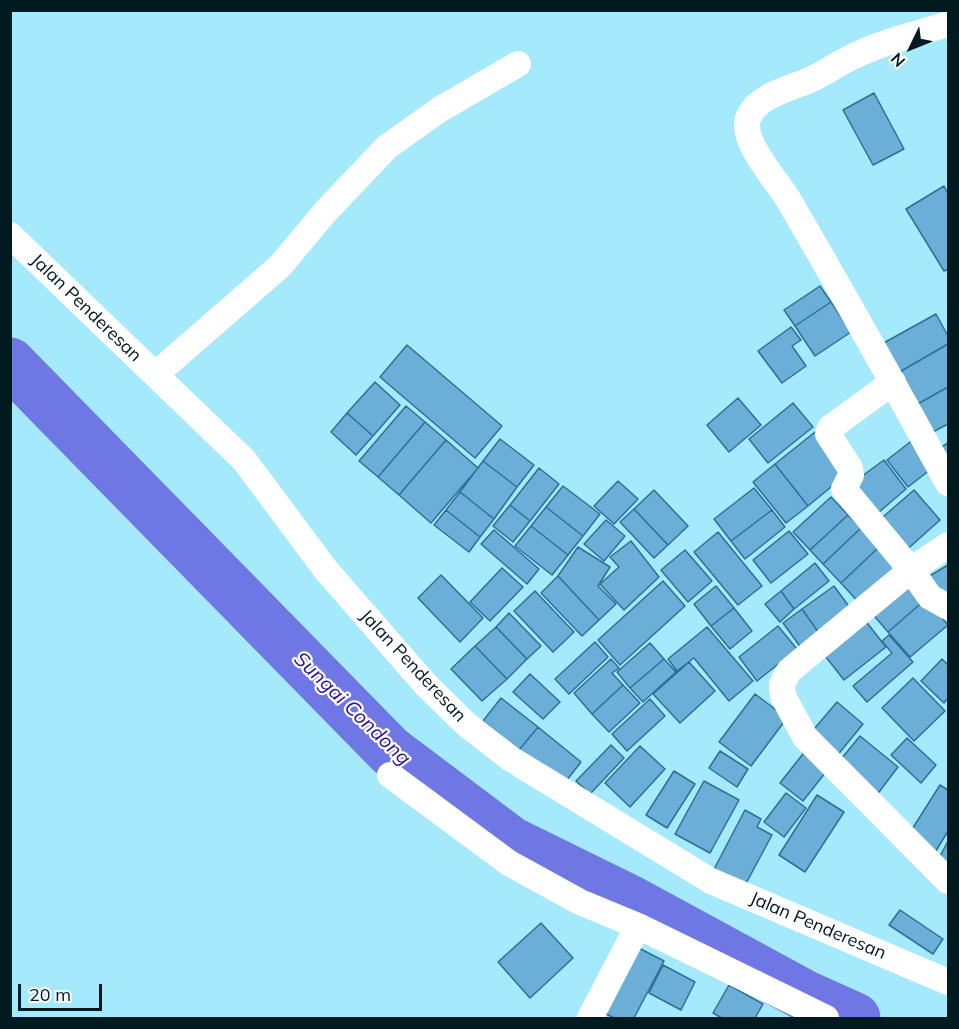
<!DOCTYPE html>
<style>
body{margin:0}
#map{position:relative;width:959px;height:1029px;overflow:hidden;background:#a4e9fc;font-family:Mulish,sans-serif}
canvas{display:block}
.frame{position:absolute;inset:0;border:12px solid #001a20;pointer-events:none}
.north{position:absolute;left:881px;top:18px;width:60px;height:60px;-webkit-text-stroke:4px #fdfdfd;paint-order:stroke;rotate:227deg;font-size:16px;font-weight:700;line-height:24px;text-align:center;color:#001a20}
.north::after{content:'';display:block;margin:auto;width:21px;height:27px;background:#001a20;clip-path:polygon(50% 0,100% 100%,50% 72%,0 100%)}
.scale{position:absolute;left:18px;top:984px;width:84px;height:27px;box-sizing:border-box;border:3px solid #001a20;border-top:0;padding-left:8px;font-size:18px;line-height:21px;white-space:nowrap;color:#001a20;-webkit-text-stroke:4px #fdfdfd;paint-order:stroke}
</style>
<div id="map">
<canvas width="959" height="1029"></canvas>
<div class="frame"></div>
<div class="north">N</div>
<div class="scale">20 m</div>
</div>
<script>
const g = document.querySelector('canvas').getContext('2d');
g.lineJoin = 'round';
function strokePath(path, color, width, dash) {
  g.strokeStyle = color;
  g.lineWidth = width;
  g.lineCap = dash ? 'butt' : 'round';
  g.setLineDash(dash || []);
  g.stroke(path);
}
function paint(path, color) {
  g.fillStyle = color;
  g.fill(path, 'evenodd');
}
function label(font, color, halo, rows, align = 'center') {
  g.font = font + ' Mulish,sans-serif';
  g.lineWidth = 4.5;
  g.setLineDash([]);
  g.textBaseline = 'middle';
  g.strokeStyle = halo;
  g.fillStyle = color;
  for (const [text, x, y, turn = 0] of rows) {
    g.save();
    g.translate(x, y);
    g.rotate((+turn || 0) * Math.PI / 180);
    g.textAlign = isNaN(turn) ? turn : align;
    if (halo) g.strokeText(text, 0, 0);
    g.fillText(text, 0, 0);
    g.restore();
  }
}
strokePath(new Path2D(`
 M10 363 390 751 511 842 631 901 804 995 855 1018`), '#6e77e4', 51);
const building = new Path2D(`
 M874 93 904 149 873 165 843 110Z
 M944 186 948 194V269L944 271 906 209Z
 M820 286 831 302 795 326 784 310Z
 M831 302 851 332 815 356 795 326Z
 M936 314 948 336V344L896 374 880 345Z
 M791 327 801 340 792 346 806 366 782 383 758 351Z
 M948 344V387L914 406 896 374Z
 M407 345 502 426 475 458 380 377Z
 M375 382 400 405 373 436 347 413Z
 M948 387V424L929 434 914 406Z
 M738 398 761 425 729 452 707 425Z
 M793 403 813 427 768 463 749 439Z
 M406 406 425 422 378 477 359 461Z
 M347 413 373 436 356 455 331 432Z
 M425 422 446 440 399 495 378 477Z
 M815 432 848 473 808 506 775 464Z
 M500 439 534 465 517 487 483 461Z
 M914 439 935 466 908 487 887 460Z
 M446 440 478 468 431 523 399 495Z
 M948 443V467L938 449Z
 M884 460 906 489 871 519 847 487Z
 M483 461 517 487 494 519 460 492Z
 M775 464 808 506 786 523 753 482Z
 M539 468 559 484 530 521 510 505Z
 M618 481 638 499 614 524 594 506Z
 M563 486 600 514 583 536 546 507Z
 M754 488 772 510 731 541 714 519Z
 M654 490 688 526 668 545 634 509Z
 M914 490 940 520 902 554 876 523Z
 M460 492 494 519 480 537 446 510Z
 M831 497 848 515 810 550 793 532Z
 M510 505 530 521 513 542 493 526Z
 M546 507 583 536 568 555 531 526Z
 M634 509 668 545 654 558 620 522Z
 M446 510 480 537 469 552 434 525Z
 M772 510 785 527 745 559 731 541Z
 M848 515 861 528 823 564 810 550Z
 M606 520 625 536 604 561 584 544Z
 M531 526 568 555 552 575 515 546Z
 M861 528 879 547 841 583 823 564Z
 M494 530 539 569 527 584 481 544Z
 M789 531 808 554 771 583 753 560Z
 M718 532 762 586 738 605 694 552Z
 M631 541 659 577 624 610 600 584 619 567 610 557Z
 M578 547 610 567 598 586 616 604 599 620 558 576Z
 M879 547 899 569 861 605 841 583Z
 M685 550 712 581 688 602 661 570Z
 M815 563 829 581 794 609 781 591Z
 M948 565V597L926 578Z
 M502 568 523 587 490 621 470 602Z
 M441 575 483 618 460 642 418 598Z
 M558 576 599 620 582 636 541 593Z
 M908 578 926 599 888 632 870 611Z
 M663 581 685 606 620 665 598 640Z
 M716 586 734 608 711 626 694 604Z
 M834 586 853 612 821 636 802 609Z
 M535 591 574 632 553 652 514 611Z
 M781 591 794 609 780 622 765 604Z
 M926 599 948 625 910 657 888 632Z
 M734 608 752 631 730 649 711 626Z
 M802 609 821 636 802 649 783 623Z
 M509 613 541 646 527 659 496 627Z
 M864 619 886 647 844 680 822 652Z
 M778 626 797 649 757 681 739 657Z
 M496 627 527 659 507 679 475 646Z
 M707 627 753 681 729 701 694 658 677 671 668 659Z
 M889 635 913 662 867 702 853 686 892 653 882 641Z
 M595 642 608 657 569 694 555 679Z
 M650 643 664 659 630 688 617 672Z
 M475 646 507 679 482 701 451 669Z
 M611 659 619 668 612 673 623 685 592 714 574 693Z
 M664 659 676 672 643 702 630 688Z
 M942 659 948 665V698L944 703 921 681Z
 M689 662 715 691 680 723 653 694Z
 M530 674 560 702 543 719 513 692Z
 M913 678 945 711 914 741 882 708Z
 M623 685 640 703 609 732 592 714Z
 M755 694 787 718 751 766 719 742Z
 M501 698 538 727 519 750 483 721Z
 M650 699 665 716 627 751 612 734Z
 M837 702 863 724 836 757 809 735Z
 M538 727 581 762 563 785 519 750Z
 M860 736 898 767 876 796 837 764Z
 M907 738 936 765 921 783 891 755Z
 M611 745 624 758 590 794 576 781Z
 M640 746 665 769 630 807 605 783Z
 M806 750 829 768 803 801 780 783Z
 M720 751 748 769 737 787 709 768Z
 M674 771 695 784 667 828 646 815Z
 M704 781 739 800 710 853 675 834Z
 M940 785 948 790V831L936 851 909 834Z
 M786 793 806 808 784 837 764 822Z
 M817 795 844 812 805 872 779 855Z
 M745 810 761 819 757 827 772 835 743 889 712 873Z
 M948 841V871L936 864Z
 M900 910 943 939 933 954 889 925Z
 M541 923 573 958 530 998 498 962Z
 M631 944 664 961 634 1018H614L598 1010Z
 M663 965 695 982 681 1010 649 993Z
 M729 985 763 1004 755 1018H722L713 1013Z`);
paint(building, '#6bafd8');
strokePath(building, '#2b7097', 1.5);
strokePath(new Path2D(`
 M948 24C917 34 884 41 854 56 839 63 825 73 810 80 791 88 759 95 749 116 738 139 776 179 788 199 843 293 896 388 948 483
 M10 235 244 460 326 570 426 685 466 724 511 759 711 881 948 982
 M156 374 280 266 326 211 387 147 439 110 518 64
 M893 382 830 428 828 434 850 468 851 475 844 489 911 570 930 597 948 607
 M948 545 911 570 789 671 782 684 783 696 805 737 948 881
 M390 775 509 863 580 902 638 926 826 1018
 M590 1018 638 926`), '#fff', 26);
label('18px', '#001a20', '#fdfdfd', [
 ["Jalan Penderesan",86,308,44],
 ["Jalan Penderesan",413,666,47],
 ["Jalan Penderesan",818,926,23]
]);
label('italic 20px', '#2b1198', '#fdfdfd', [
 ["Sungai Condong",352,709,44]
]);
</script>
